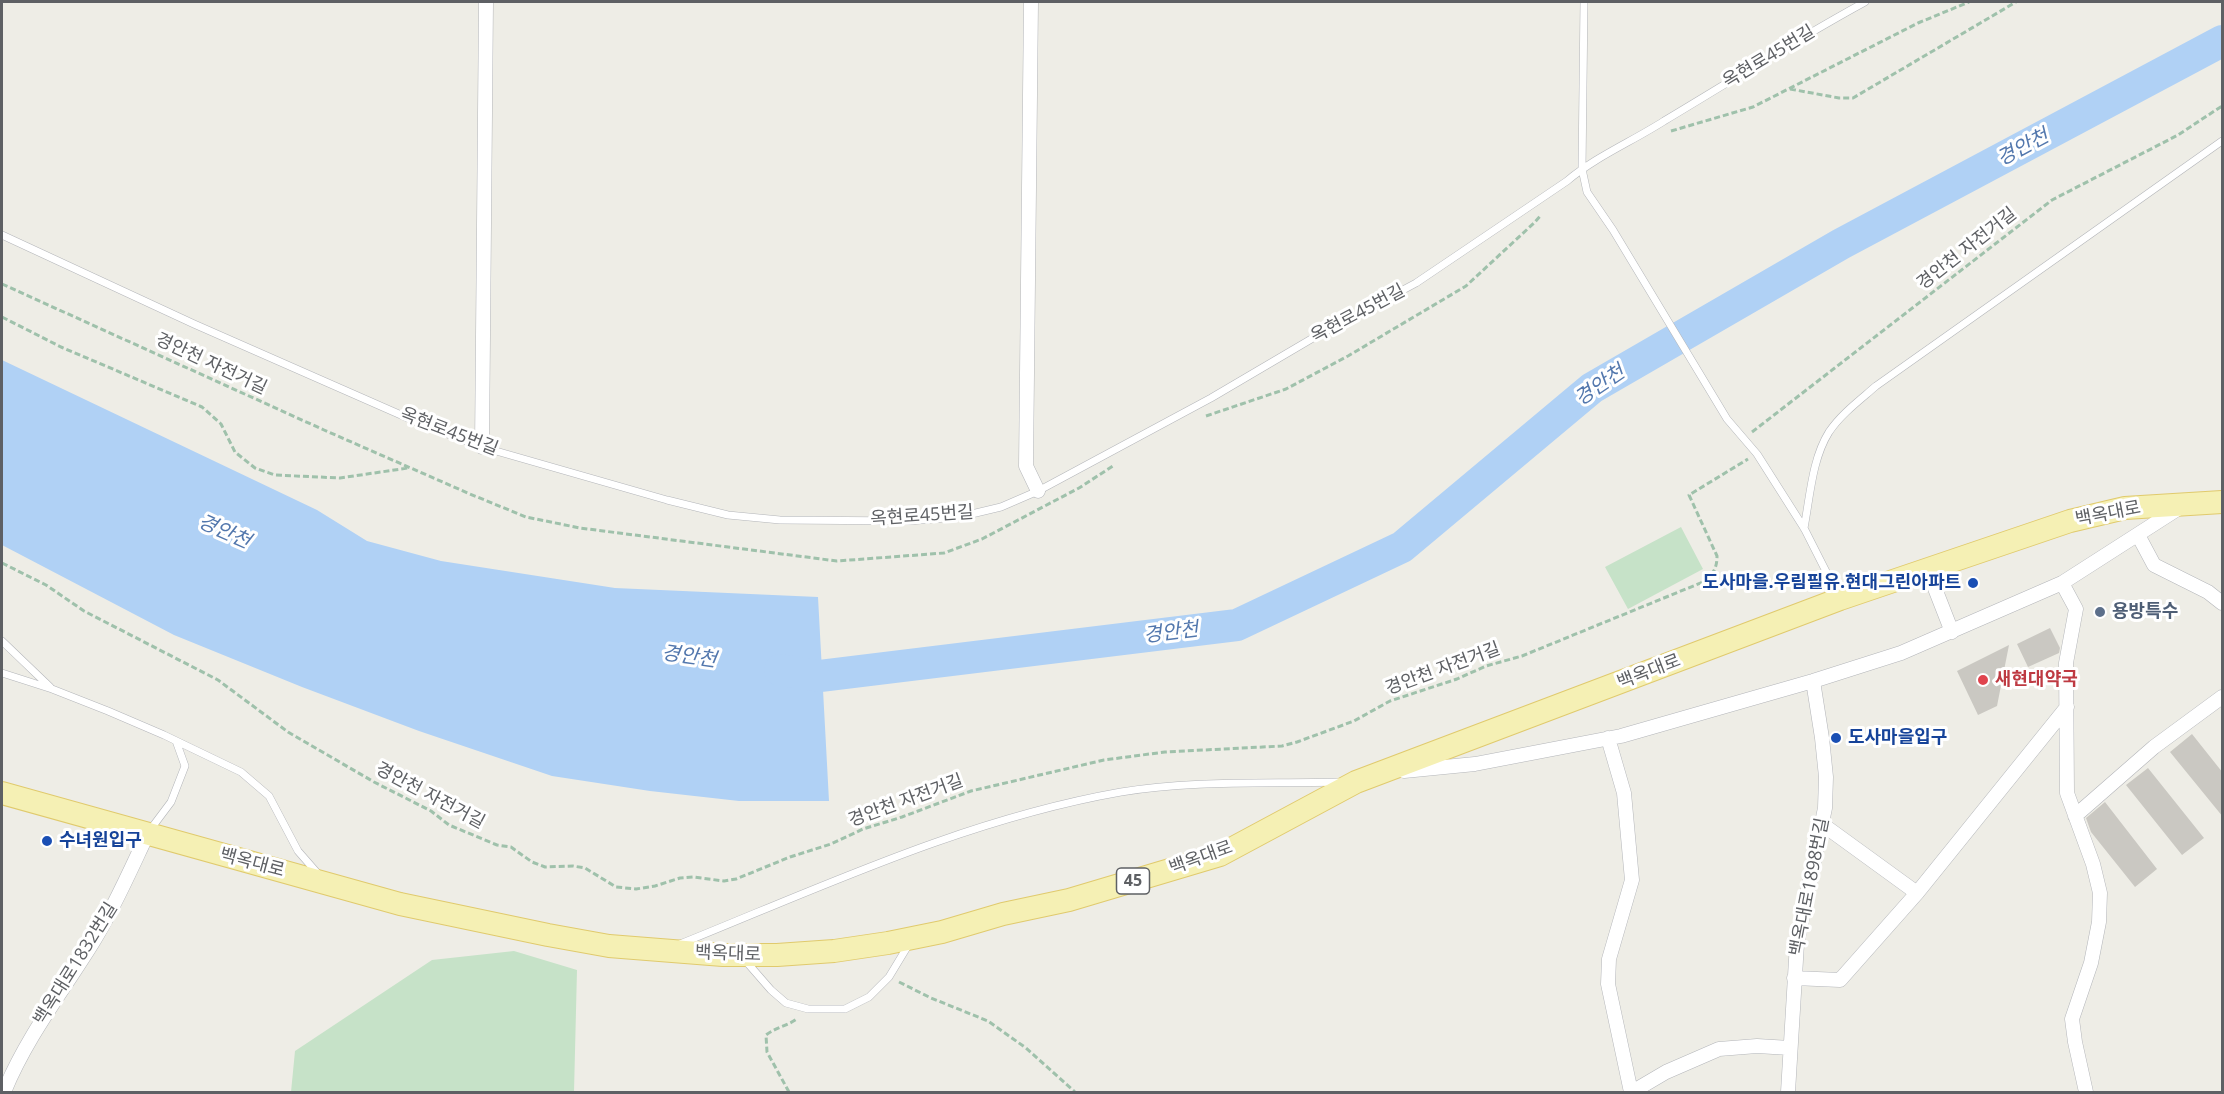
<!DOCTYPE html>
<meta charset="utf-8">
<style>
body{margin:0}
#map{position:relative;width:2224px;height:1094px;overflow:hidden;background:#eeede6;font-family:"Open Sans",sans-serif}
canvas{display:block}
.frame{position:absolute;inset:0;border:3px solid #5e6064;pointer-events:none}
</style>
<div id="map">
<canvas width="2224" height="1094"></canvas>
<div class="frame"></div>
</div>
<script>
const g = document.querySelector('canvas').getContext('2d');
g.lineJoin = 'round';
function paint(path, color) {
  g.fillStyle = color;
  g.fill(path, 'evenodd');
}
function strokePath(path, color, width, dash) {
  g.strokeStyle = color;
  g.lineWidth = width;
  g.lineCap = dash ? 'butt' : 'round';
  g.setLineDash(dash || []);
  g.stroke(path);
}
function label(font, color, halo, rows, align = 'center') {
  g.font = font + ' "Open Sans","Noto Sans KR",sans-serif';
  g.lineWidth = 6;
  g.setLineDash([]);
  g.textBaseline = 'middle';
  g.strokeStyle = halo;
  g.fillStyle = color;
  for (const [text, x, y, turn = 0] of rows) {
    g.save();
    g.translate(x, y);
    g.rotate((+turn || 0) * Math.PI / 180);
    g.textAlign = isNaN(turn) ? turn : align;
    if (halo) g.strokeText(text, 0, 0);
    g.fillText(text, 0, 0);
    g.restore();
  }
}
paint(new Path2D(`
 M1681 527 1703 569 1628 609 1605 567Z
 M514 951 577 970 574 1092H291L295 1051 432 960Z`), '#c6e2c8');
paint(new Path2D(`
 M2 360 317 510 367 541 441 561 615 588 818 597 829 801H739L650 791 552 776 419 731 302 687 174 635 2 545Z`), '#b0d1f5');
strokePath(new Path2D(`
 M780 670 820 676 1237 625 1402 547 1592 388 1841 244 2222 41`), '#b0d1f5', 32);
paint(new Path2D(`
 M2050 628 2060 648 2059 653 2028 667 2017 644Z
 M2009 645 1997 706 1978 715 1957 671Z
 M2192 734 2223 773V817L2170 752Z
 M2148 768 2204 838 2182 855 2126 785Z
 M2105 802 2157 869 2135 887 2091 832 2086 818Z`), '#cac8c2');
const lane = new Path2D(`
 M1584 2 1582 169 1587 192 1613 230 1727 419 1757 454 1804 528 1839 597
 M2 235 194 324 426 426 482 447 667 500 728 515 780 520 908 521 959 517 1001 507 1038 491 1211 398 1313 338 1416 283 1567 181C1595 157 1633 141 1664 121 1731 81 1797 39 1865 2
 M1804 528C1810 497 1812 459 1829 432 1841 414 1860 400 1876 386L2222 141
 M2 641 50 687
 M2 673 52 689 108 711 164 735 241 772 269 796 298 851 319 875
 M150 830 171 802 185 766 176 741
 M680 944C824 886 967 819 1121 792 1192 780 1266 784 1338 782
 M744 959 771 990 786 1003 808 1009H845L869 997 889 977 909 944`);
const street = new Path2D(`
 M1031 2 1026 466 1038 491
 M482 447 486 2
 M2138 535 2154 565 2208 592 2222 603
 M1927 568 1952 632
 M2062 583 2076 609 2066 663 2067 793 2093 864 2100 893 2099 922 2091 963 2072 1019 2075 1042 2086 1092
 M1608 738 1624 793 1632 880 1609 959 1608 984 1631 1092
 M1404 771 1475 764 1621 736 1813 681 1901 653 2062 583 2179 508
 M2075 816 2154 747 2222 697
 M1822 824 1917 893
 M1794 978 1840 980 1917 893 2067 707
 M4 1092C26 1038 62 992 93 942 114 908 130 871 147 835
 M1632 1092 1666 1072 1719 1049 1757 1046 1790 1048
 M1788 1092 1797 943 1825 808 1826 777 1822 738 1813 681`);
const primary = new Path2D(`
 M2 793 400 904 548 935 609 946 723 955H777L834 951 888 943 942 932 1003 914 1069 900 1220 855 1356 782 1840 599 2070 521 2125 508 2222 502`);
strokePath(lane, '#b3b5b9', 8);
strokePath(street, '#b3b5b9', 15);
strokePath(primary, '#e0ca6d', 24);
strokePath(new Path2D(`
 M1790 89 1839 98H1853L2016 2
 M1671 131 1753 107 1918 23 1969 2
 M2 284 324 430 470 494 526 517 580 528 837 561 944 553 982 539 1079 488 1113 466
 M2 317 61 347 202 407 221 424 235 452 255 468 275 475 340 478 408 468
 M1206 416 1286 389 1348 356 1466 286 1534 223 1541 215
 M1752 432 2052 200 2178 135 2222 106
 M2 563 46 585 84 611 218 680 288 732 374 782 431 811 449 825 497 845 511 847 532 862 545 867 573 866 585 868 616 887 636 889 655 886 680 878 693 877 724 881 736 879 790 857 831 844 863 829 902 817 971 791 1104 760 1165 752 1282 746 1297 742 1354 721 1390 701 1457 679 1486 666 1522 656 1703 582C1713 574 1717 569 1717 556L1689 495 1748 459
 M899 982 931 998 988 1021 1026 1048 1075 1092
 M789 1092 767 1052 766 1035C776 1027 788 1026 798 1018`), '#9fc1ab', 3, [6, 3]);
strokePath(lane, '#fff', 7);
strokePath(street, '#fff', 14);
strokePath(primary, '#f5f0b4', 22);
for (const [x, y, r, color] of [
 [1973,583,6,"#1a4fb4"],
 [2100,612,6,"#5c6f8a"],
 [1983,680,6,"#e0444e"],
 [1836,738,6,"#1a4fb4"],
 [47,841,6,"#1a4fb4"]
]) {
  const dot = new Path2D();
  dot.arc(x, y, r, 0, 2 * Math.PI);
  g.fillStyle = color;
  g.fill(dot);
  strokePath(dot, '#fff', 2);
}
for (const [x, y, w] of [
 [1133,881,33]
]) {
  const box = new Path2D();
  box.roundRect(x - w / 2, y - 13, w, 26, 4.5);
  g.fillStyle = '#fff';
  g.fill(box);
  strokePath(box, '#5e6064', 1.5);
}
label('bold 16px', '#5e6064', null, [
 ["45",1133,881]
]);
label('18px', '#5e6064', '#fff', [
 ["옥현로45번길",1769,57,-31],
 ["경안천 자전거길",1967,249,-38],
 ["옥현로45번길",1358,314,-28],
 ["경안천 자전거길",211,364,25],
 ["옥현로45번길",449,432,21],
 ["백옥대로",2108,514,-11],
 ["옥현로45번길",922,516,-4],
 ["경안천 자전거길",1443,669,-20],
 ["백옥대로",1649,672,-21],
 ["경안천 자전거길",430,796,28],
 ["경안천 자전거길",906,801,-20],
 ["백옥대로",1201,858,-20],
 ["백옥대로",252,863,15],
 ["백옥대로1898번길",1810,887,-79],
 ["백옥대로",728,954,2],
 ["백옥대로1832번길",76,964,-58]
]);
label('bold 18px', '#164399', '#fff', [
 ["도사마을.우림필유.현대그린아파트",1961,583,"right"],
 ["도사마을입구",1848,738],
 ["수녀원입구",59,841]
], 'left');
label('bold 18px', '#4e5e75', '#fff', [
 ["용방특수",2112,612]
], 'left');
label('bold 18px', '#be3a42', '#fff', [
 ["새현대약국",1995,680]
], 'left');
label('italic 20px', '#5277ad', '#fff', [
 ["경안천",2023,148,-28],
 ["경안천",1600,386,-34],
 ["경안천",224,532,24],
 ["경안천",1171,633,-7],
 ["경안천",689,657,8]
]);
</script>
